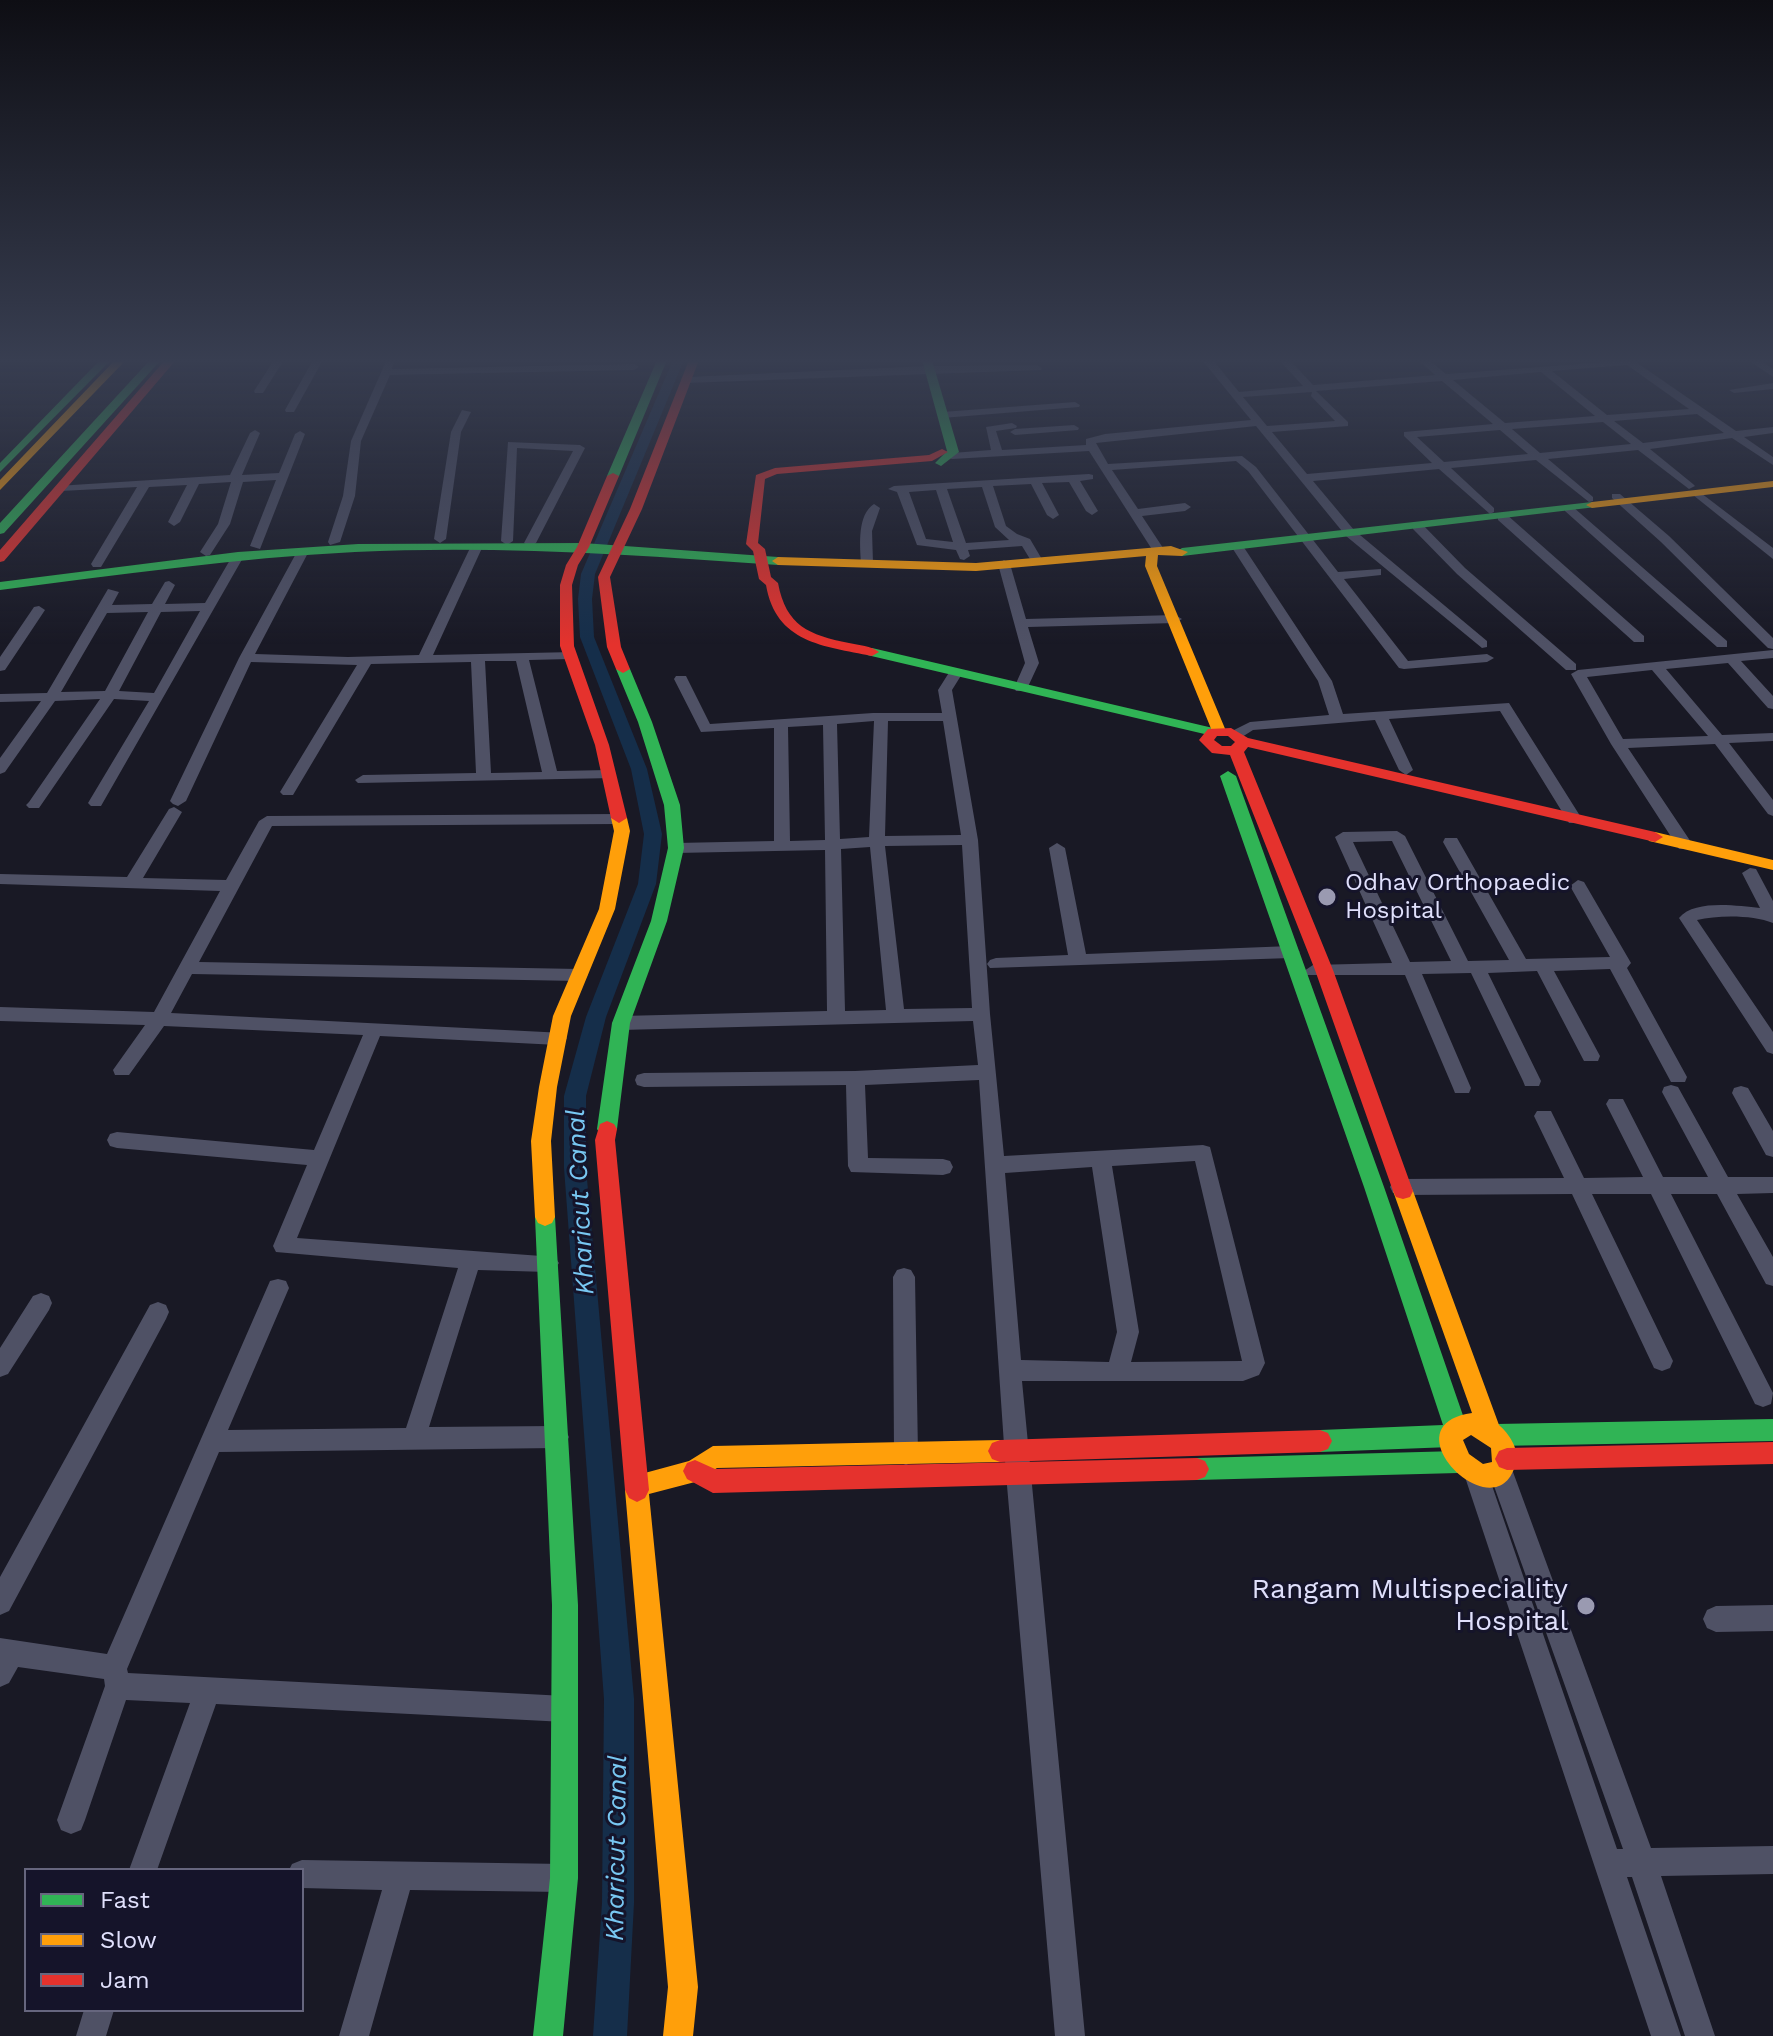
<!DOCTYPE html>
<style>
body{margin:0}
#map{position:relative;width:1773px;height:2036px;overflow:hidden;background:#191925;font-family:"Work Sans",sans-serif}
canvas{display:block}
.legend{position:absolute;left:24px;top:1868px;width:280px;height:144px;box-sizing:border-box;background:#15142a;border:2px solid #66667e;margin:0;padding:10px 14px;list-style:none;font-size:24px;color:#e0e0fc}
.legend li{display:flex;align-items:center;gap:16px;height:40px}
.legend b{width:40px;border:2px solid #66667e}
</style>
<div id="map">
<canvas width="1773" height="2036"></canvas>
<ul class="legend">
<li><b style="height:10px;background:#30b455"></b>Fast</li>
<li><b style="height:10px;background:#ff9f0a"></b>Slow</li>
<li><b style="height:10px;background:#e5322d"></b>Jam</li>
</ul>
</div>
<script>
const g = document.querySelector('canvas').getContext('2d');
g.lineJoin = 'round';
function paint(path, color) {
  g.fillStyle = color;
  g.fill(path, 'evenodd');
}
function strokePath(path, color, width, dash) {
  g.strokeStyle = color;
  g.lineWidth = width;
  g.lineCap = dash ? 'butt' : 'round';
  g.setLineDash(dash || []);
  g.stroke(path);
}
function label(font, color, halo, rows, align = 'center') {
  g.font = font + ' "Work Sans",sans-serif';
  g.lineWidth = 6;
  g.setLineDash([]);
  g.textBaseline = 'middle';
  g.strokeStyle = halo;
  g.fillStyle = color;
  for (const [text, x, y, turn = 0] of rows) {
    g.save();
    g.translate(x, y);
    g.rotate((+turn || 0) * Math.PI / 180);
    g.textAlign = isNaN(turn) ? turn : align;
    if (halo) g.strokeText(text, 0, 0);
    g.fillText(text, 0, 0);
    g.restore();
  }
}
paint(new Path2D(`
 M673 360H684L595 574 592 599 594 637 647 769 662 834 656 884 606 1017 586 1096V1168L634 1699V1903L627 2036H593L602 1903 604 1699 564 1168V1096L586 1017 638 884 644 834 631 769 580 637 578 599 581 574Z`), '#152e4a');
paint(new Path2D(`
 M274 360H284L263 393H255L254 391Z
 M313 360H323L294 412H286L285 410Z
 M1202 360H1213L1239 392 1303 386 1279 360H1290L1313 385 1435 375 1418 360H1429L1446 374 1633 360 1736 431 1773 427V433L1744 437 1773 457V465L1732 438 1650 449 1693 484 1695 486 1689 489 1638 450 1548 459 1593 497V501L1589 502 1536 460 1451 468 1494 508V512L1490 514 1439 469 1313 481 1354 530 1487 641V647L1482 648 1346 536 1256 426 1096 443 1108 464 1242 456 1256 467 1338 572 1381 569V575L1344 579 1408 661 1487 654 1494 658 1487 662 1404 669 1399 668 1248 471 1236 461 1112 470 1138 509 1185 503 1191 507 1185 511 1142 516 1165 551 1159 555 1153 551 1089 451 952 459 946 456 952 453 991 450 986 427 1012 423 1017 426 1016 428 996 431 1002 450 1086 445V439L1105 434 1251 420ZM1627 365 1689 409 1607 415 1552 371ZM1541 372 1595 416 1505 423 1453 380ZM1442 381 1493 424 1404 432V436L1432 463 1307 474 1272 432 1348 426V422L1316 391ZM1312 392 1311 396 1335 421 1267 426 1243 397ZM1697 414 1724 433 1643 443 1614 421ZM1603 422 1631 444 1540 453 1512 429ZM1500 430 1528 454 1444 462 1417 437Z
 M1748 360H1760L1773 369V377Z
 M386 361H394L392 369 634 364 639 367 634 370 390 375 361 441 355 496 340 542 330 545 328 542 343 496 351 441Z
 M1037 365 1042 368 1041 370 686 383 681 380 686 377 928 366Z
 M1773 383V389L1734 393 1729 390Z
 M1075 402 1080 405 1079 407 942 418 937 415 942 412Z
 M462 410 471 412 461 432 446 539 440 543 434 539 451 432Z
 M1074 425 1079 428 1078 430 1015 435 1010 432 1015 429Z
 M255 430 260 433 242 475 279 473 295 434 300 431 305 434 260 549 250 546 276 480 243 482 230 524 210 555 206 556 200 552 218 524 231 482 199 484 180 522 174 526 168 522 187 485 149 487 101 567H93L91 564 137 487 61 491 57 490V486L230 475 250 433Z
 M508 442 580 445 585 448 536 543 530 547 524 543 573 451 517 448 513 541 507 545 501 541Z
 M1089 474 1093 475V479L1080 481 1098 511 1092 515 1086 511 1069 482 1042 483 1059 515 1053 519 1047 515 1031 484 993 486 1006 526 1017 534 1030 539 1043 561 1037 565 1033 564 1022 546 968 550 970 556 964 560 960 559 956 550 917 545 897 492 888 489 894 486ZM982 487 995 527 1009 540 966 543 947 489ZM936 490 953 542 926 539 909 492Z
 M1697 490 1773 548V559L1693 495 1691 493Z
 M1612 494H1620L1669 536 1773 638V649L1768 648 1661 542 1612 498Z
 M874 504 880 508 872 531 873 563 867 567 861 563C860 545 857 515 874 504Z
 M1565 507H1573L1727 641V647H1717L1565 511Z
 M1498 514H1506L1644 636V642H1634L1498 520Z
 M1413 523H1421L1465 568 1576 664V670H1566L1457 574 1413 529Z
 M1233 543H1241L1332 681 1343 714 1509 703 1582 819 1579 823H1569L1500 711 1389 719 1413 770 1406 775 1399 770 1375 720 1253 730 1242 737H1232V731L1250 722 1329 715 1318 681 1231 546Z
 M476 544 482 548 433 655 575 652V658L570 659 529 660 557 771 609 770 616 775 614 778 358 783 355 780 363 775 476 773 471 662 371 664 293 795H283L280 792 357 665 251 662 186 801 178 806 173 804 170 801 239 658 299 548 309 551 255 654 348 657 419 655 470 548ZM485 661H516L542 772 491 773Z
 M234 553 244 556 101 806H91L88 803 149 701 114 699 39 808H29L26 805 29 802 100 699 55 701 5 772 0 774V758L41 701 0 702V694L47 693 108 589 119 592 112 605 152 604 165 582 169 581 175 585 165 604 205 603ZM200 611 154 693 119 691 161 612ZM148 612 105 691 61 692 107 613Z
 M1004 560 1010 564 1026 619 1175 615 1182 619 1175 623 1028 627 1039 663 1026 691H1016L1014 688 1025 663 998 564Z
 M39 606 45 610 5 670 0 671V657L34 607Z
 M1773 650V658L1741 661 1773 696V709L1768 708 1728 663 1666 669 1722 735 1773 733V741L1729 743 1773 800V816L1768 814 1715 744 1628 748 1693 845 1691 849H1679L1611 744 1571 674 1578 670ZM1652 670 1708 736 1623 739 1587 677Z
 M955 670 962 674 952 690 978 840 990 1014 1004 1156 1203 1145 1210 1147 1265 1363 1259 1375 1243 1381H1022L1085 2036H1055L1006 1474 979 1080 865 1085 868 1158 943 1159 950 1161 953 1167 950 1173 943 1175 851 1172 848 1166 846 1085 644 1087 637 1085 635 1080 637 1075 644 1073 855 1071 978 1065 973 1021 621 1030 612 1023 621 1016 827 1011 825 850 676 853 668 848 676 843 774 841V728L701 732 674 679 676 676H686L710 724 873 713H942L938 690 950 671ZM874 721 869 837 840 839 837 724ZM888 721H943L961 835 885 836ZM823 725 825 840 790 841 788 727ZM962 845 972 1008 904 1009 885 846ZM870 847 886 1010 845 1011 841 849ZM1195 1161 1242 1361 1131 1362 1139 1332 1112 1166ZM1092 1167 1117 1332 1109 1362 1021 1360 1005 1173Z
 M174 807 182 812 143 878 226 880 259 821 267 816 619 814 627 819 619 824 272 826 199 962 579 969 588 975 579 981 192 974 171 1013 564 1033 567 1038 564 1043 558 1045 380 1036 297 1238 555 1257 559 1263 555 1269 548 1272 478 1270 429 1427 557 1426 565 1429 569 1437 565 1445 557 1448 219 1452 127 1669 128 1673 565 1696 574 1700 578 1709 574 1718 565 1722 216 1704 157 1870H129L190 1703 126 1700 85 1820 81 1830 71 1834 61 1830 57 1820 105 1686 104 1679 18 1667 9 1683 0 1687V1638L107 1654 270 1281 278 1279 286 1281 289 1288 228 1430 406 1428 458 1268 276 1252 273 1246 307 1165 117 1148 110 1146 107 1140 110 1134 117 1132 314 1150 363 1035 164 1026 129 1075H115L113 1070 145 1025 0 1021V1007L154 1012 220 891 0 884V874L127 877 169 809Z
 M1397 831 1405 836 1468 961 1509 960 1443 842 1445 838H1457L1526 959 1610 957 1570 886 1578 880 1584 882 1631 963 1627 968 1687 1077 1685 1082H1671L1610 969 1554 971 1600 1056 1598 1061H1584L1537 971 1488 973 1541 1081 1539 1086H1525L1523 1081 1471 973 1422 974 1471 1088 1469 1093H1455L1453 1088 1405 975H1307L1304 971 1313 965 1392 963 1335 837 1343 832ZM1392 841 1451 961 1410 962 1353 842Z
 M1057 843 1065 848 1086 954 1291 946 1300 952 1291 958 990 968 987 964 990 960 996 958 1068 955 1049 848Z
 M1750 868 1756 869 1773 901V923C1753 915 1719 915 1697 920L1773 1032V1054L1767 1052 1679 918C1695 899 1737 906 1760 908L1742 873Z
 M1671 1085 1678 1087 1728 1177H1773V1193L1737 1194 1773 1257V1286L1766 1284 1717 1194H1671L1773 1393 1771 1404 1763 1407 1755 1404 1651 1194H1592L1673 1361 1670 1368 1662 1371 1654 1368 1572 1194 1400 1195 1393 1193 1390 1187 1393 1181 1400 1179 1564 1178 1534 1116 1537 1111H1551L1584 1178 1643 1177 1606 1104 1609 1099H1623L1663 1177H1708L1662 1092 1664 1087Z
 M1741 1086 1748 1088 1773 1131V1157L1766 1155 1732 1093 1734 1088Z
 M904 1268 911 1270 915 1277 918 1454 914 1462 906 1465 898 1462 894 1454 893 1277 897 1270Z
 M41 1293 49 1296 52 1303 49 1310 8 1374 0 1377V1348L33 1296Z
 M158 1302 166 1305 169 1312 166 1319 9 1611 0 1615V1577L150 1305Z
 M1501 1460 1509 1464 1513 1472 1651 1848 1773 1846V1874L1661 1876 1715 2036H1685L1632 1877H1627L1681 2036H1651L1464 1474 1468 1466 1476 1462 1484 1466 1488 1474 1617 1849H1623L1489 1472 1493 1464Z
 M1773 1605V1631L1716 1632 1707 1628 1703 1619 1707 1610 1716 1606Z
 M302 1860 564 1864 574 1868 578 1878 574 1888 564 1892 410 1890 369 2036H339L382 1890 302 1888V1870H289L292 1864Z
 M84 2010H114L106 2036H76Z`), '#4f5165');
paint(new Path2D(`
 M100 360H111L0 472V463Z
 M150 360H161L4 533 0 534V523Z
 M657 360H667L619 476 609 478 607 476Z
 M922 360H932L959 452 941 466 935 463 947 451Z
 M1592 502 1598 505 1596 507 1182 556 1176 552 1182 548Z
 M583 543 778 557 784 561 778 565C637 555 496 545 355 552 236 558 118 575 0 590V582L238 552 358 544Z
 M872 648 1213 728 1220 732 1213 736 867 655 865 652Z
 M623 665 630 669 652 722 680 805 684 848 667 921 630 1023 617 1129 614 1134 607 1137 600 1134 597 1129 612 1023 651 921 668 848 664 805 638 722 616 669Z
 M1228 771 1236 776 1384 1187 1468 1430 1459 1444 1451 1447 1320 1452 1312 1449 1308 1441 1312 1433 1320 1430 1443 1425 1364 1187 1220 776Z
 M545 1208 552 1211 555 1217 578 1605V1878L563 2036H533L550 1878 552 1605 535 1217 538 1211Z
 M1773 1419V1441L1496 1446 1488 1443 1484 1435 1488 1427 1496 1424Z
 M1458 1451 1466 1454 1470 1462 1466 1470 1458 1473 1197 1480 1189 1477 1185 1469 1189 1461 1197 1458Z`), '#30b455');
paint(new Path2D(`
 M115 360H126L0 490V480Z
 M1773 481V487L1592 508 1586 505 1592 502Z
 M1171 546 1188 552 1182 556 1158 555 1157 566 1226 731 1224 734H1214L1212 731 1145 566 1146 556 976 571 778 565 772 561 778 557 976 563Z
 M619 813 627 818 630 831 615 909 571 1016 557 1087 551 1141 555 1217 552 1223 545 1226 538 1223 535 1217 531 1141 539 1087 553 1016 599 909 614 831 611 818Z
 M1655 832 1773 860V870L1649 841 1647 837Z
 M1403 1183 1410 1185 1413 1191 1499 1425C1509 1434 1519 1448 1516 1462 1499 1537 1384 1425 1472 1413L1393 1191 1396 1185ZM1471 1435 1491 1448 1492 1462 1483 1464 1469 1454 1463 1440Z
 M1000 1440 1008 1443 1012 1451 1008 1459 1000 1462 717 1468 695 1482 649 1494 698 1987 693 2036H663L668 1987 625 1490 630 1477 689 1461 713 1446Z`), '#ff9f0a');
paint(new Path2D(`
 M165 360H176L4 561 0 562V550Z
 M689 360H699L642 509 610 577 621 647 630 669 623 673 616 669 607 647 598 577 630 509Z
 M942 449 948 452 932 461 777 474 765 479 758 543 765 549 771 577 778 583C786 626 809 635 849 643 859 645 871 646 879 652L872 656C823 646 776 643 766 585L759 579 753 551 746 544 756 475 775 468 929 455Z
 M613 473 619 476 589 547 578 565 572 585 574 646 609 745 627 818 619 823 611 818 595 745 560 646V585L566 565 577 547 607 476Z
 M1231 728 1248 738 1655 832 1663 837 1655 842 1248 747 1244 752 1333 970 1413 1191 1410 1197 1403 1199 1396 1197 1393 1191 1315 970 1230 755 1212 753 1199 740 1208 729ZM1217 736H1228L1235 742 1231 746H1222L1214 740Z
 M607 1121 614 1124 617 1129 615 1140 649 1490 645 1498 637 1502 629 1498 625 1490 595 1140 600 1124Z
 M1320 1430 1328 1433 1332 1441 1328 1449 1320 1452 1000 1462 992 1459 988 1451 992 1443 1000 1440Z
 M1773 1442V1464L1507 1470 1499 1467 1495 1459 1499 1451 1507 1448Z
 M1197 1458 1205 1461 1209 1469 1205 1477 1197 1480 713 1493 687 1479 683 1471 687 1463 695 1460 715 1469Z`), '#e5322d');
const sky = g.createLinearGradient(0, 0, 0, 645);
sky.addColorStop(0, '#0e0e14');
sky.addColorStop(0.56, '#383e51');
sky.addColorStop(1, '#383e5100');
g.fillStyle = sky;
g.fillRect(0, 0, 1773, 645);
for (const [x, y, r, color] of [
 [1327,897,10,"#9a9ab1"],
 [1586,1606,10,"#9a9ab1"]
]) {
  const dot = new Path2D();
  dot.arc(x, y, r, 0, 2 * Math.PI);
  g.fillStyle = color;
  g.fill(dot);
  strokePath(dot, '#15142a', 3);
}
label('24px', '#e0e0fc', '#15142a', [
 ["Odhav Orthopaedic",1345,883],
 ["Hospital",1345,911]
], 'left');
label('italic 26px', '#78c7f2', '#15142a', [
 ["Kharicut Canal",581,1202,-93],
 ["Kharicut Canal",617,1848,-89]
]);
label('28px', '#e0e0fc', '#15142a', [
 ["Rangam Multispeciality",1568,1590],
 ["Hospital",1568,1622]
], 'right');
</script>
